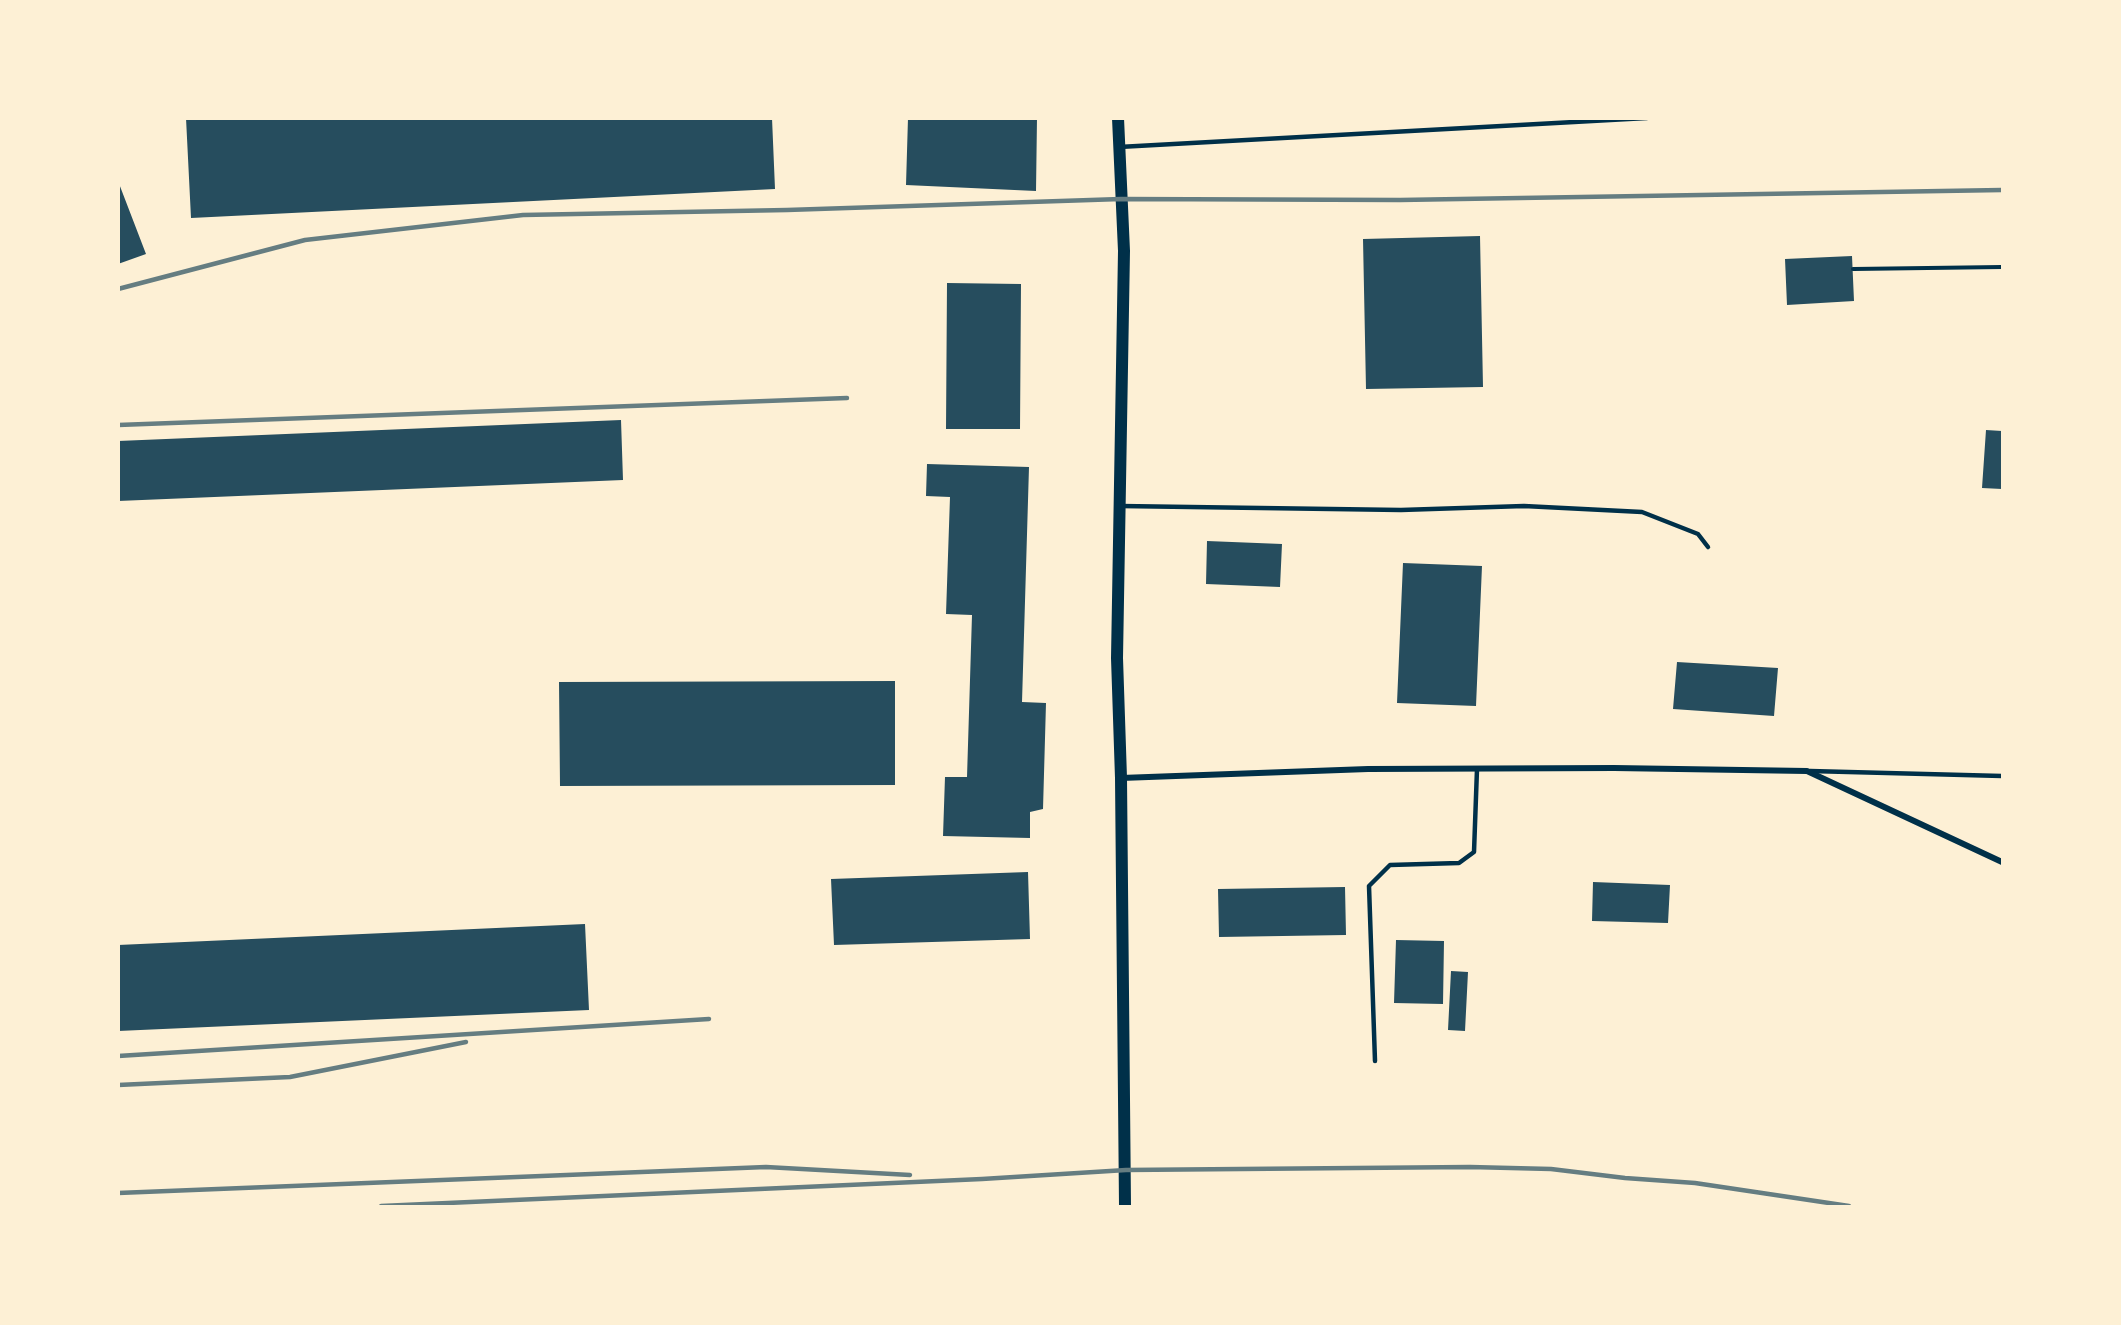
<!DOCTYPE html>
<style>
body{margin:0}
#map{position:relative;width:2121px;height:1325px;overflow:hidden;background:#fdf0d5;font-family:Helvetica,sans-serif}
canvas{display:block}
.frame{position:absolute;inset:0;border:120px solid #fdf0d5;pointer-events:none}
</style>
<div id="map">
<canvas width="2121" height="1325"></canvas>
<div class="frame"></div>
</div>
<script>
const g = document.querySelector('canvas').getContext('2d');
g.lineJoin = 'round';
function paint(path, color) {
  g.fillStyle = color;
  g.fill(path, 'evenodd');
}
function strokePath(path, color, width, dash) {
  g.strokeStyle = color;
  g.lineWidth = width;
  g.lineCap = dash ? 'butt' : 'round';
  g.setLineDash(dash || []);
  g.stroke(path);
}
paint(new Path2D(`
 M186 118H772L775 189 191 218Z
 M908 118H1037L1036 191 906 185Z
 M118 181 146 254 118 264Z
 M1480 236 1483 387 1366 389 1363 239Z
 M1852 256 1854 301 1787 305 1785 259Z
 M947 283 1021 284 1020 429H946Z
 M621 420 623 480 118 501V441Z
 M1986 430 2002 431V489L1982 488Z
 M927 464 1029 467 1022 702 1046 703 1043 809 1030 812V838L943 836 945 777H967L972 615 946 614 950 497 926 496Z
 M1207 541 1282 544 1280 587 1206 584Z
 M1403 563 1482 566 1476 706 1397 703Z
 M1677 662 1778 668 1774 716 1673 709Z
 M895 681V785L560 786 559 682Z
 M1028 872 1030 939 834 945 831 879Z
 M1593 882 1670 885 1668 923 1592 921Z
 M1345 887 1346 935 1219 937 1218 889Z
 M585 924 589 1010 118 1031V945Z
 M1396 940 1444 941 1443 1004 1394 1003Z
 M1451 971 1468 972 1465 1031 1448 1030Z`), '#264d5e');
strokePath(new Path2D(`
 M1853 269 2002 267`), '#003049', 4);
strokePath(new Path2D(`
 M1119 147 1647 118
 M1120 506 1401 510 1524 506 1642 512 1698 534 1708 547
 M1810 771 2002 776
 M1375 1061 1369 886 1390 865 1459 863 1474 852 1477 769`), '#003049', 4.5);
strokePath(new Path2D(`
 M1121 778 1368 769 1614 768 1807 771 2002 862`), '#003049', 6);
strokePath(new Path2D(`
 M1118 118 1124 251 1117 658 1121 778 1125 1206`), '#003049', 12);
strokePath(new Path2D(`
 M118 289 305 240 523 215 787 210 1121 199 1400 200 2002 190
 M118 425 847 398
 M118 1056 709 1019
 M118 1085 290 1077 466 1042
 M118 1193 766 1167 910 1175
 M381 1206 982 1179 1126 1170 1470 1167 1551 1169 1625 1178 1695 1183 1849 1206`), '#657d81', 4.5);
</script>
